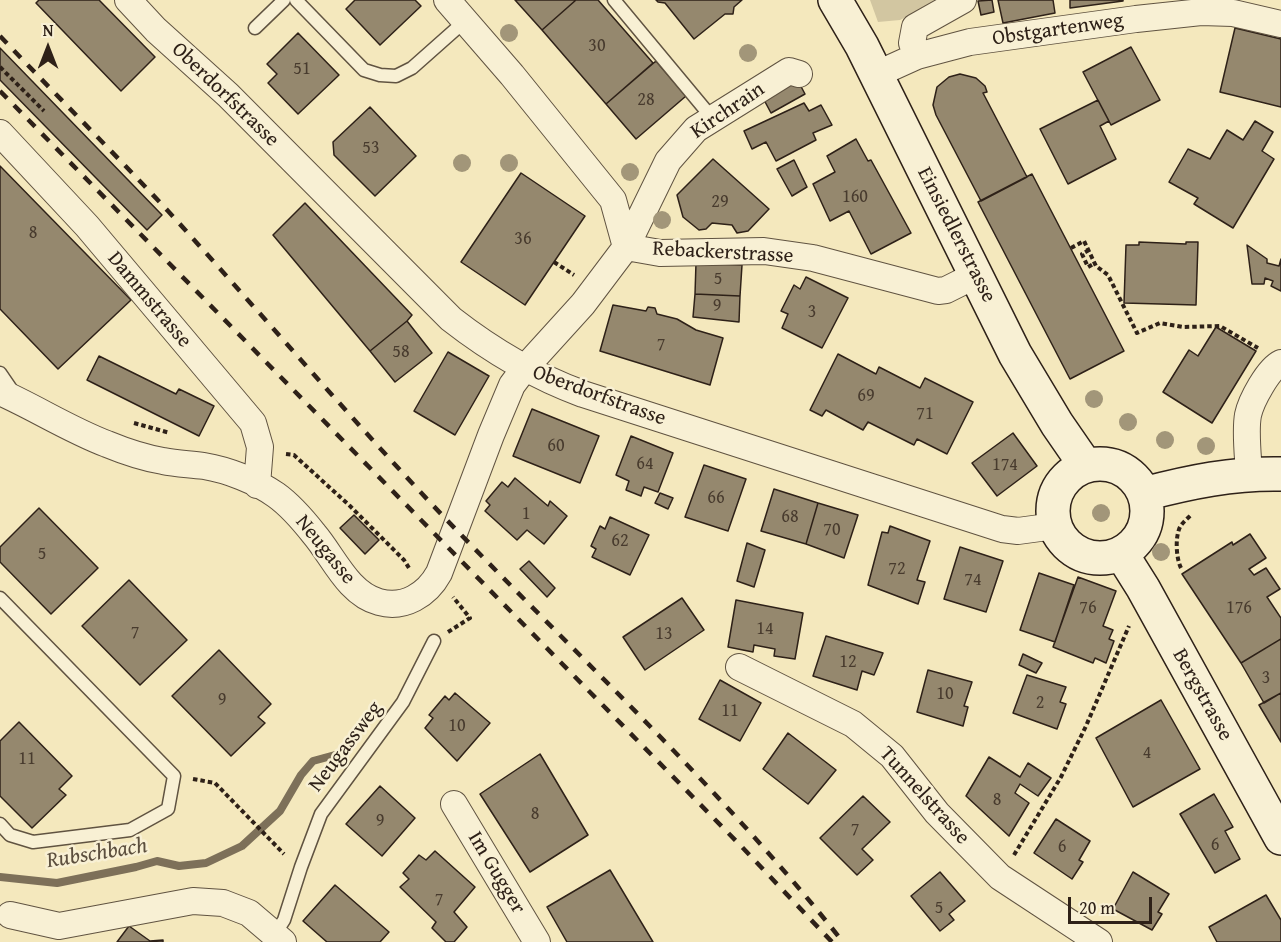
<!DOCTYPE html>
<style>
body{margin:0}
#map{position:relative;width:1281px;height:942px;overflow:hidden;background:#f4e8bd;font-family:"Gentium Book Plus",serif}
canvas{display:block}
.north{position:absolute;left:18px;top:18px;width:60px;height:60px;-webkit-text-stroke:4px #f8f0d4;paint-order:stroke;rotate:0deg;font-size:16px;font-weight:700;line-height:24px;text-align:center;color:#2e2118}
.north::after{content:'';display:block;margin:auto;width:21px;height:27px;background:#2e2118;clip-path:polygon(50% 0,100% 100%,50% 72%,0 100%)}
.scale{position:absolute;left:1068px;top:897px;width:84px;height:27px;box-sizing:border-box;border:3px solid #2e2118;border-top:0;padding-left:8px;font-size:18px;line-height:21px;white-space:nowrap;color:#2e2118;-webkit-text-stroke:4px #f8f0d4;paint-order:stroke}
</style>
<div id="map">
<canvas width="1281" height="942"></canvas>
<div class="north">N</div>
<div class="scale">20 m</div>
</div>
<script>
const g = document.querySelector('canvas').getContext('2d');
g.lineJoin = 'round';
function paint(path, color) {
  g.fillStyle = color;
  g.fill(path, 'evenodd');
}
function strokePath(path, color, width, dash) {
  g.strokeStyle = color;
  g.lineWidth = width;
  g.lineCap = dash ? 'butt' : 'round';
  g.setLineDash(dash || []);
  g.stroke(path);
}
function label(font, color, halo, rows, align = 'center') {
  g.font = font + ' "Gentium Book Plus",serif';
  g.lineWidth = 5;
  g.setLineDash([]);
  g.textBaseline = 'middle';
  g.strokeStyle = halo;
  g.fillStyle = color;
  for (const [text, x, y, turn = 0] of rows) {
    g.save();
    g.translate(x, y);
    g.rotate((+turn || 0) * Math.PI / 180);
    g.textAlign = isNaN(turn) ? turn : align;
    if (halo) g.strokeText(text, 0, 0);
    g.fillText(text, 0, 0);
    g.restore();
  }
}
paint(new Path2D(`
 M870 0H937L900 20 878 22Z`), '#d2c6a1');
strokePath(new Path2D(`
 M0 877 57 883 136 867 157 861 179 866 206 863 242 846 280 811 301 775 313 761 335 755`), '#7d7059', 8);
const building = new Path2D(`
 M39 0H99L155 57 121 91 36 3Z
 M355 0H415L421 6 380 45 346 9Z
 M515 0H576L542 30Z
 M576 0H598L653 63 606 104 542 30Z
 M656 0H742L734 7 733 14H725L694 39 665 3 658 2Z
 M992 0 994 12 981 15 978 1Z
 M998 0H1053L1055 13 1003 23Z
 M1070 0H1123V1L1070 8Z
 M1235 28 1281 39V107L1220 92Z
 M298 33 339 75 298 114 268 83 277 74 267 64Z
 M1131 47 1160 100 1111 125 1083 72Z
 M0 48 162 215 147 230 0 80Z
 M656 61 686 96 636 139 606 104Z
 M960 74 976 78 985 86 987 92 983 93 1027 177 981 201 936 115 933 105 937 87 949 77Z
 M797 79 805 94 771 113 763 98Z
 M1098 100 1109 121 1100 126 1116 159 1068 184 1040 129Z
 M804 103 809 111 821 105 832 125 813 133 816 140 776 161 766 142 752 149 744 131Z
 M370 107 416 156 375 196 334 155 333 142Z
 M1255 121 1273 132 1262 151 1274 159 1233 228 1194 204 1198 198 1169 182 1188 149 1210 159 1227 130 1243 140Z
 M856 139 868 161 871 160 911 233 871 254 849 211 830 221 813 184 835 172 827 156Z
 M713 159 769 209 748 231 737 233 732 225 712 223 706 229 699 230 683 217 677 195Z
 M794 160 807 187 792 196 777 169Z
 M0 166 131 300 58 369 0 309Z
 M521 173 585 216 525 305 461 262Z
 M1032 174 1124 351 1070 379 978 202Z
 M305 203 412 315 407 321 370 351 273 235Z
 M1139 242 1186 244V242H1198L1196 305 1124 303 1126 245H1139Z
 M1247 245 1267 259V263L1279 266 1281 259V291L1271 286 1273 281 1265 278 1264 284H1252Z
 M696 263 742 265 740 296 695 294Z
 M806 277 848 298 822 348 782 328 788 314 781 311 794 285 800 289Z
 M695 294 740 296 739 322 693 317Z
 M613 305 646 311 648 307 655 308 657 314 677 319 696 330 723 338 710 385 600 351Z
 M407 321 432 353 395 382 370 351Z
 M1216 327 1256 351 1212 423 1163 392 1189 350 1198 356Z
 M448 352 489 376 455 435 414 411Z
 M838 354 876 374 879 367 920 388 925 378 973 402 947 454 917 439 914 445 868 422 863 430 826 410 822 416 810 410Z
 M99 356 176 394 179 389 214 406 199 436 87 380Z
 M532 409 599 436 580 483 513 456Z
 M1013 433 1037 466 997 496 972 463Z
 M631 436 673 453 658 492 644 487 641 496 626 490 629 481 616 475Z
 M704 465 746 479 728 531 685 517Z
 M515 478 548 506 550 501 567 516 544 544 527 530 517 540 485 511 490 505 486 501 502 482 508 487Z
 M774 489 818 503 806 544 761 531Z
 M660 493 673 498 668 509 655 503Z
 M818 503 858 515 844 558 806 544Z
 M39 508 98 568 51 614 0 562V547Z
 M354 515 379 540 365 554 340 528Z
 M610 517 649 535 630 575 592 557 596 549 591 546 600 526 605 529Z
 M890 526 930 541 917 580 925 582 918 604 868 585 882 532 888 533Z
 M1250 534 1266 558 1249 569 1254 575 1266 568 1280 589 1267 597 1281 618V639L1241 663 1182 574 1232 542 1233 545Z
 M747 543 765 550 754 587 737 581Z
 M960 547 1003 561 986 612 944 599Z
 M529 561 555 588 547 597 520 569Z
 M1039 573 1074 585 1055 642 1020 630Z
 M1078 577 1116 591 1103 626 1113 630 1109 639 1114 641 1106 663 1095 658 1093 663 1053 647Z
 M129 580 187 640 140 685 82 626Z
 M682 598 704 630 645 670 623 637Z
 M736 600 803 613 795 659 774 656 775 649 754 645 753 652 728 647Z
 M826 636 883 653 874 675 862 671 857 690 813 676Z
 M1281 639V693L1264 703 1241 663Z
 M219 650 271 704 258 717 265 723 231 756 172 696Z
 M1023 654 1042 663 1036 673 1019 665Z
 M928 670 972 682 964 706 968 707 963 726 917 712Z
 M1027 675 1066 687 1060 702 1066 704 1057 729 1013 713Z
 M720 680 761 703 740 741 699 719Z
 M455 693 490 723 457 761 425 728 433 718 429 715 445 696 449 700Z
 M1281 693V742L1259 705Z
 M1161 700 1200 769 1133 807 1096 738Z
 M19 722 72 776 59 789 66 795 32 828 0 796V741Z
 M788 733 836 770 808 804 763 769Z
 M540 754 588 835 530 872 480 794Z
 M989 757 1020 777 1028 763 1051 778 1038 796 1020 784 1015 793 1029 803 1009 836 966 796Z
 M380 786 415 818 382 856 346 824Z
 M1214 794 1233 827 1225 831 1240 859 1215 873 1180 814Z
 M863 796 890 822 862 849 873 860 857 875 820 838Z
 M1056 819 1090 841 1079 860 1083 862 1072 879 1034 853Z
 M435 851 475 887 454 912 467 927 454 942H446L432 928 436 922 400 887 409 879 403 873 419 855 426 860Z
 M610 870 653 942H567L547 907Z
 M940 872 965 901 949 914 954 920 940 931 911 896Z
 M1133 872 1169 894 1158 912 1162 914 1152 930 1113 909Z
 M335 885 389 932 380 942H327L303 921Z
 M1266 895 1281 920V942H1217L1209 927Z
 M129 926 150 941 163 940V942H117Z`);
paint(building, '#95886e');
strokePath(building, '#2e2118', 1.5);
const lane = new Path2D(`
 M296 0 364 70 380 75 396 76 412 68 465 21
 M614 0 713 119
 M255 28 284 0
 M0 373 13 392
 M0 598 174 776 168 809 130 830 33 842 10 835 0 824
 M273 937 284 920 301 867 321 814 403 702 434 641`);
const street = new Path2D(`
 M128 0 156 30 228 95 451 319C492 351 534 376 583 394L1002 529 1018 531 1055 526
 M447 0 512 75 613 200 626 247 660 253 764 251 813 258 938 291 946 290 976 275
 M917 56 912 43 915 27 963 0
 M875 75 917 56 970 42 1136 19 1201 12 1233 13 1281 24
 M0 133 87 226 253 423 260 447 257 485
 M0 392C36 408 70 430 107 444 124 451 145 458 163 461 177 464 191 464 204 466 228 470 256 481 276 495 290 505 303 520 314 534 333 556 348 594 379 602 404 609 427 595 439 573L491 435 512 385 524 369 583 304 626 247 668 161 696 129 789 71 799 74
 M1249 473C1248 456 1245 431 1248 415 1251 401 1268 369 1281 363
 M739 667 853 724 892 756 937 813 1000 877 1099 942
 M454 804 537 942
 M10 915 59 926 193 901 223 903 249 913 283 942`);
const secondary = new Path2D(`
 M835 0 862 46 1015 354 1057 424 1086 466
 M1053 511a47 47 0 1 1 94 0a47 47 0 1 1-94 0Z
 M1144 494C1190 482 1233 473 1281 474
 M1121 553 1143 588 1281 838`);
strokePath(lane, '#605341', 15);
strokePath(street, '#605341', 28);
strokePath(secondary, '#2e2118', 36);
strokePath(new Path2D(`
 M0 67 44 111
 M1071 248 1084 241 1096 266 1108 275 1137 333 1160 323 1183 327 1220 326 1258 348
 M1089 250 1082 254 1088 267 1095 263
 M554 262 574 275
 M134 423 170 433
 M286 454 294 455 350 506 404 560 409 568
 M1181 568C1176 558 1175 537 1180 527 1182 523 1187 519 1191 515
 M448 632 470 618 453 597
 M193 779 215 783 284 854
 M1014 855 1061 777 1086 726 1129 626`), '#2e2118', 4, [4.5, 3]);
strokePath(lane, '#f8f0d4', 12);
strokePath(street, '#f8f0d4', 26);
strokePath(secondary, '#f8f0d4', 33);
strokePath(new Path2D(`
 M0 36C56 95 113 152 168 211 260 312 349 417 443 516 578 657 722 789 843 942
 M0 91 741 846 832 942`), '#2e2118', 4.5, [10, 10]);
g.fillStyle = '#a29679';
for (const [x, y] of [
 [509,33],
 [748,53],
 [462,163],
 [509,163],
 [630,172],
 [662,220],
 [1094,399],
 [1128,422],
 [1165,440],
 [1206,446],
 [1101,513],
 [1161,552]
]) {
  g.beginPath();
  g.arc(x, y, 9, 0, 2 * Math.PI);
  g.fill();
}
label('18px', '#483b2e', null, [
 ["30",597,46],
 ["51",302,69],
 ["28",646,100],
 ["53",371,148],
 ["160",855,197],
 ["29",720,202],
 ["8",33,233],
 ["36",523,239],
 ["5",718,279],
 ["9",717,306],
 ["3",812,312],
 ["7",661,345],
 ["58",401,352],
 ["69",866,396],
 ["71",925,414],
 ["60",556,446],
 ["64",645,464],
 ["174",1005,465],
 ["66",716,498],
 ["1",526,514],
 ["68",790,517],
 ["70",832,530],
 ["62",620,541],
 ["5",42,554],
 ["72",897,569],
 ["74",973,580],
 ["76",1088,608],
 ["176",1239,608],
 ["14",765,629],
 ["7",135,633],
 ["13",664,634],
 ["12",848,662],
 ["3",1266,678],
 ["10",945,694],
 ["9",222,700],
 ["2",1040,703],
 ["11",730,711],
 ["10",457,726],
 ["4",1147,753],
 ["11",27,759],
 ["8",997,800],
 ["8",535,814],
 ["9",380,821],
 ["7",855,830],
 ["6",1215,845],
 ["6",1062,847],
 ["7",439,900],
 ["5",939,908]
]);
label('21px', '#2e2118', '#f8f0d4', [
 ["Obstgartenweg",1058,30,-8],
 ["Oberdorfstrasse",225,95,44],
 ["Kirchrain",728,111,-34],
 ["Einsiedlerstrasse",956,235,63],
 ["Rebackerstrasse",723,253,3],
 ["Dammstrasse",149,300,50],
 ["Oberdorfstrasse",599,396,20],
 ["Neugasse",325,550,51],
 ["Bergstrasse",1202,695,61],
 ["Neugassweg",346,747,-53],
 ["Tunnelstrasse",924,796,48],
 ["Im Gugger",496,873,59]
]);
label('italic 22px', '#5c4f3e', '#f8f0d4', [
 ["Rubschbach",97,854,-9]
]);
</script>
